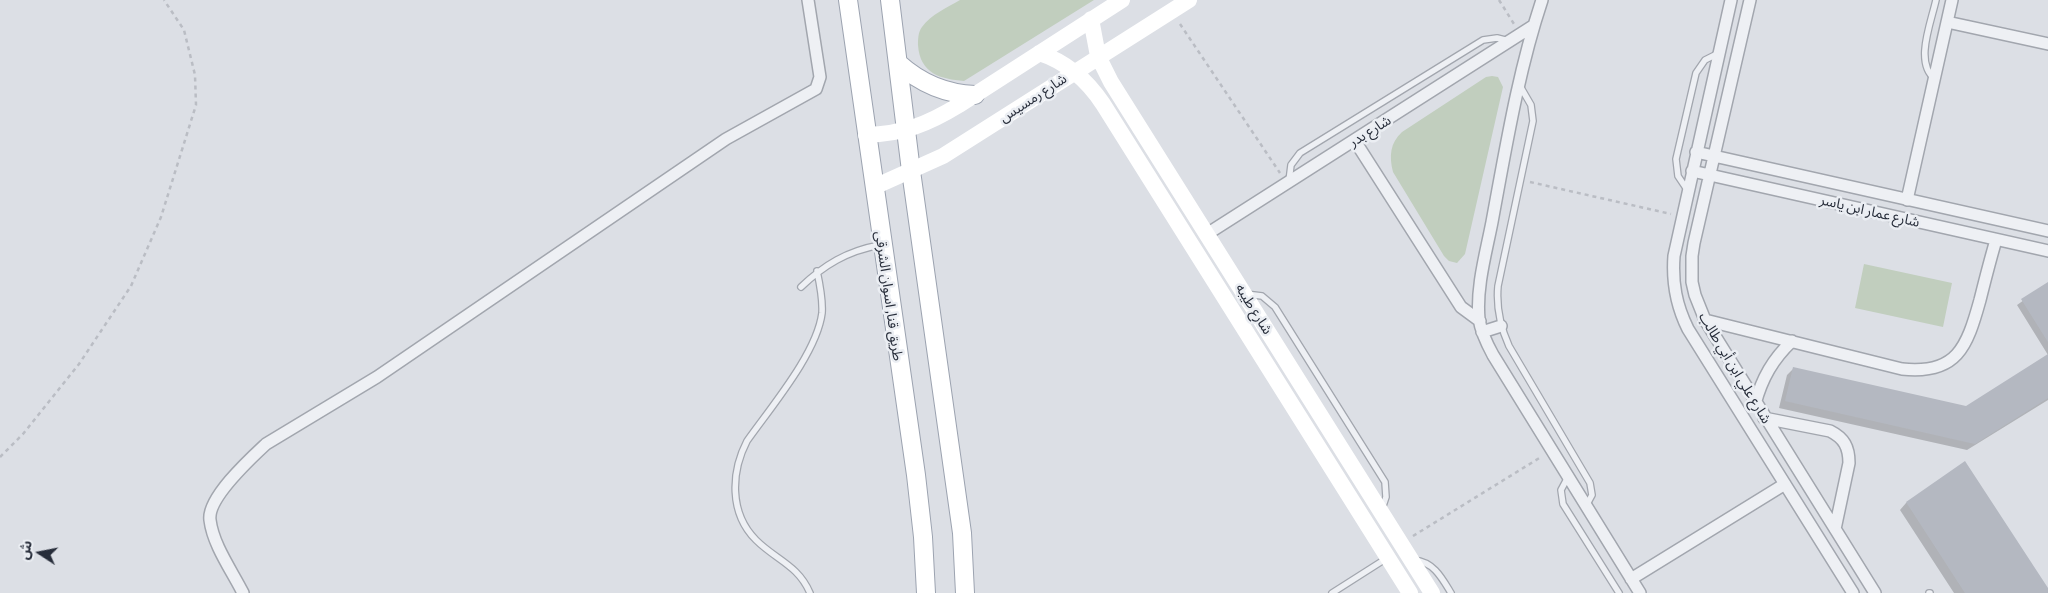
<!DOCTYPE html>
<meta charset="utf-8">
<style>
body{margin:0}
#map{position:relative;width:2048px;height:593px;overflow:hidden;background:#dcdfe5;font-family:Commissioner,"Noto Sans Arabic",sans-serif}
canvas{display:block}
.north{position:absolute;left:15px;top:528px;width:50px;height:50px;-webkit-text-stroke:4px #ebeef3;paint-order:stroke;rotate:281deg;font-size:14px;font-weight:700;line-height:20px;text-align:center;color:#272d3a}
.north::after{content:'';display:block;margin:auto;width:18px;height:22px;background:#272d3a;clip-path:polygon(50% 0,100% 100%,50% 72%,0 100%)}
</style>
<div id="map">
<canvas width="2048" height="593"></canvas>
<div class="north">ش</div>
</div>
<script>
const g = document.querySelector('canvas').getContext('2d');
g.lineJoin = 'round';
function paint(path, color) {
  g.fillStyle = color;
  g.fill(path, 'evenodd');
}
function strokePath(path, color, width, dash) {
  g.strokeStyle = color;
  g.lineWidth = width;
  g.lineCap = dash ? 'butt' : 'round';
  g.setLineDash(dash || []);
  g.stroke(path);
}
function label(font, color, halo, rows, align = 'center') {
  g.font = font + ' Commissioner,"Noto Sans Arabic",sans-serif';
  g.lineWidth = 5;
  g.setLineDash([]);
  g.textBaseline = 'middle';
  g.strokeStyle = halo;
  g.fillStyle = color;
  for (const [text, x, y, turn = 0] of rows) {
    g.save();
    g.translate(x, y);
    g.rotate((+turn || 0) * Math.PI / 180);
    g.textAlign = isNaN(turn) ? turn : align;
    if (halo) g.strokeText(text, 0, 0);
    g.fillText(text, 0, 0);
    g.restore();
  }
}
paint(new Path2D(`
 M960 0H1094L964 81C941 79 920 74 918 45 918 40 918 32 922 27 930 15 948 7 960 0Z
 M1492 76 1498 77 1503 87 1465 254 1457 263 1449 261 1444 256 1393 172C1389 156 1390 143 1402 132L1486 77Z
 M1864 264 1952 283 1943 327 1855 308Z`), '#c1cebe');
paint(new Path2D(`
 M2048 283V355L2017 305Z
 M1794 368 1966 407 2048 382V400L1967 450 1779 408 1787 375Z
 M1965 463 2048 590V593H1954L1900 510 1906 503Z`), '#0003');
paint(new Path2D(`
 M2048 282V342L2021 299Z
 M2048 354V398L1975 444 1785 401 1793 367 1966 406Z
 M1965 461 2048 588V593H1965L1906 502Z`), '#b4b8c1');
const service = new Path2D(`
 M1935 79C1914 63 1931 23 1936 0
 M1520 86 1531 105 1533 121 1498 286C1496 308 1500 326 1509 346L1590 483 1592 495 1586 506
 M1289 181 1291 165 1300 153 1483 40 1497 38 1509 41
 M1688 191 1678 176 1676 159 1696 73 1705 60 1719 53
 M801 287C824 265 847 251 880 245
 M1246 294 1262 296 1275 307 1385 482 1386 497 1382 509
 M1568 477 1561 490 1563 504 1619 593
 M1414 560C1434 562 1442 578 1451 593
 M810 593C798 565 776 560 756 540 729 513 731 472 747 441 771 407 817 353 822 313 823 299 820 285 817 271
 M1332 593 1387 558
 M1929 593H1930`);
const minor = new Path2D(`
 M1542 0C1518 72 1506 147 1492 222 1486 253 1476 287 1479 319 1481 332 1487 344 1493 355L1640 593
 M1731 0 1674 256C1672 283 1676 305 1688 329L1853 593
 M1750 0 1694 243 1692 256V282L1695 295 1705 320 1875 593
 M1947 22 2048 44
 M1355 141 1461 307 1480 321
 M1696 152 2048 231
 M1692 171 2048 251
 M1907 200 1952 0
 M1207 234 1533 26
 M1705 320 1902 369C1957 375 1967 347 1980 300 1985 280 1990 260 1996 240
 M1482 332 1501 326
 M1755 404C1762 378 1773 359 1792 341
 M1764 418 1830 431C1844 438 1849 447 1849 463L1835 529
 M1631 579 1785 484
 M243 593C232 571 213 545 210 520 207 498 251 458 266 444L377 377 726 139 816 89 820 77 808 0`);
const primary = new Path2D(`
 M848 0 916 475 923 537 926 593
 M890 0 911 171 962 533 965 593
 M898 63C920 83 944 94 975 95`);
strokePath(service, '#a2a6ae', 8);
strokePath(minor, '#a2a6ae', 14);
strokePath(primary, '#9ca3b0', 20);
strokePath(new Path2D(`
 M1499 0 1514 24
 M1180 24 1280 173
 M1530 182 1671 214
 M0 457 23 434 79 364 131 286 161 217 196 105 195 75 184 30 164 0
 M1413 536 1541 457`), '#babdc4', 2.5, [4, 4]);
strokePath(service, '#eef0f4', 5.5);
strokePath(minor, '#eef0f4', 11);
strokePath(new Path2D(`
 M1091 19 1098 56 1111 82 1432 593
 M1039 53C1067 62 1087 80 1103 104L1410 593
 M866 135C903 134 928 124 959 105L1122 0
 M874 187 943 156 1189 0`), '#fff', 16);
strokePath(primary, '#fff', 18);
label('14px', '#272d3a', '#ebeef3', [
 ["شارع رمسيس",1033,98,-33],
 ["شارع بدر",1370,131,-32],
 ["شارع عمار ابن ياسر",1870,211,13],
 ["طريق قنا, اسوان الشرقى",889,296,82],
 ["شارع طيبه",1254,309,58],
 ["شارع علي ابن أبي طالب",1735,368,59]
]);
</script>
